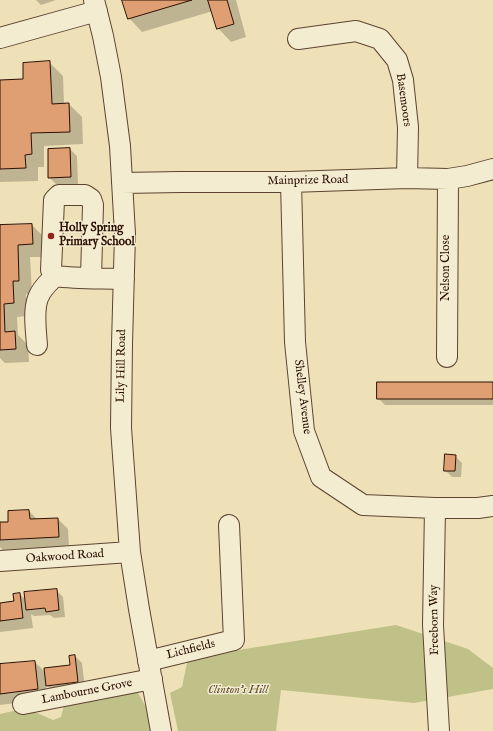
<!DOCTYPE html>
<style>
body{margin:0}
canvas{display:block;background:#eee1b7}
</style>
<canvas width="493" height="731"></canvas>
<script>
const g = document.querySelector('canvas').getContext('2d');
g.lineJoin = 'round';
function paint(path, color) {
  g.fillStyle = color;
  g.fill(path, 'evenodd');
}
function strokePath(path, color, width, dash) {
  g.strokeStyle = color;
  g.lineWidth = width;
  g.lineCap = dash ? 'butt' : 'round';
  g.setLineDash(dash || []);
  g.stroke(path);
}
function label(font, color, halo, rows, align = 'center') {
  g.font = font + ' "IM FELL English",serif';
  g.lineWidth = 3;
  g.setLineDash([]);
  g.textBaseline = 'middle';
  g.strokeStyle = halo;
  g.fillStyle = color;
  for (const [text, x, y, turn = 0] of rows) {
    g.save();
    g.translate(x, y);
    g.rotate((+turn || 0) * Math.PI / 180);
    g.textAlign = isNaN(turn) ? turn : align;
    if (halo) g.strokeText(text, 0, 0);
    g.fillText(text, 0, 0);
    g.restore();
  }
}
paint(new Path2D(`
 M396 625 468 649 493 668V689L414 703 281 690 276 731H178L170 693 182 687 188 658Z
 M136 689 154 722 155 731H0V714L26 708 53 720 61 717 64 705Z`), '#c0c189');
paint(new Path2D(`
 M36 0H56L41 5Z
 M123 0H236L246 37 231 42 218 28 213 11 142 32 129 18Z
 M50 63 63 76 64 104H69L82 117 83 144 44 146V167H38V181L0 182V104L24 80Z
 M70 149 77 156 78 184H56L49 177V150Z
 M32 225 45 238 46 257H30L32 294H26L27 316 17 317 18 335 28 345 29 362 5 363 0 358V226Z
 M493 383V405H385L378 398Z
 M455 456 462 463 461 477H452L445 470Z
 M29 511 38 520 58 519 68 529 69 547 3 550 0 547V523H9Z
 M56 590 63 597 65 617 54 618 50 615 34 616 31 614 33 628 0 632V604L15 602 20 594 26 600Z
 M75 656 82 663 85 689 54 692 46 685 48 699 0 705V666L35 662 46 673 71 666Z`), '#0003');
const building = new Path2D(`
 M122 0H192L128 19Z
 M208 0H227L234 24 217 29Z
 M50 61 52 104 69 103 70 132 31 133 32 154 25 155 26 168 0 169V80L23 79V63Z
 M70 148 71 177 48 178V149Z
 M32 224 33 244 18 245 19 281H13L14 303 4 304 5 332 15 331 16 349 0 350V225Z
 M377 382H493V399H377Z
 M445 454 456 455 455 471H444Z
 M29 510 30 519 58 518 59 537 0 540V522H8V511Z
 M57 589 59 610 46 612 45 608 26 610 24 592Z
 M20 593 23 618 0 621V603L14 601 13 594Z
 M75 655 78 682 46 686 44 668 70 665 69 656Z
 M35 661 38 689 0 694V664Z`);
paint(building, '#e09f72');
strokePath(building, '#2b1003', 1);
const minor = new Path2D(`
 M94 0 103 36 111 77 120 146 125 234 122 344 121 428 130 552 139 609 161 731
 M0 38 97 11
 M298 39 356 31 380 39 397 60 403 80 408 127 407 178
 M291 182 295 342 304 431 321 477 363 505 435 508H478L493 506
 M122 183 180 182H291L407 178 448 179 467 176 493 169
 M91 278 93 205 91 199 85 195H59L54 200 51 270 55 276C78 279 101 278 124 279
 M37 345C36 331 33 311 38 298 41 289 49 282 55 276
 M447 357 448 179
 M435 508 433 625 439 731
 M0 561 130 552
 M148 661 234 640 229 525
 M23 704 152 679`);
strokePath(minor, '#5c4430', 22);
strokePath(minor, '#f4ecd0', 20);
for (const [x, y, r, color] of [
 [51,236,4,"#8f2418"]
]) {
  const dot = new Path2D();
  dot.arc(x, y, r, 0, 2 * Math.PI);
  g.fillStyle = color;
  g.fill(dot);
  strokePath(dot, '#f4ecd0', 1.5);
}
label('12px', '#2b1003', '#f4ecd0', [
 ["Basemoors",403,100,82],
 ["Mainprize Road",308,181,-1],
 ["Nelson Close",447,268,-90],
 ["Lily Hill Road",122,366,-89],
 ["Shelley Avenue",302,397,83],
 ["Oakwood Road",65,557,-4],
 ["Freeborn Way",435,620,-91],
 ["Lichfields",191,650,-14],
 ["Lambourne Grove",87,692,-11]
]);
label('bold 12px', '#2b1003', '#f4ecd0', [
 ["Holly Spring",59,229],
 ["Primary School",59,243]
], 'left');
label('italic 12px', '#5f4e32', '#f4ecd0', [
 ["Clinton's Hill",238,691]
]);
</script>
